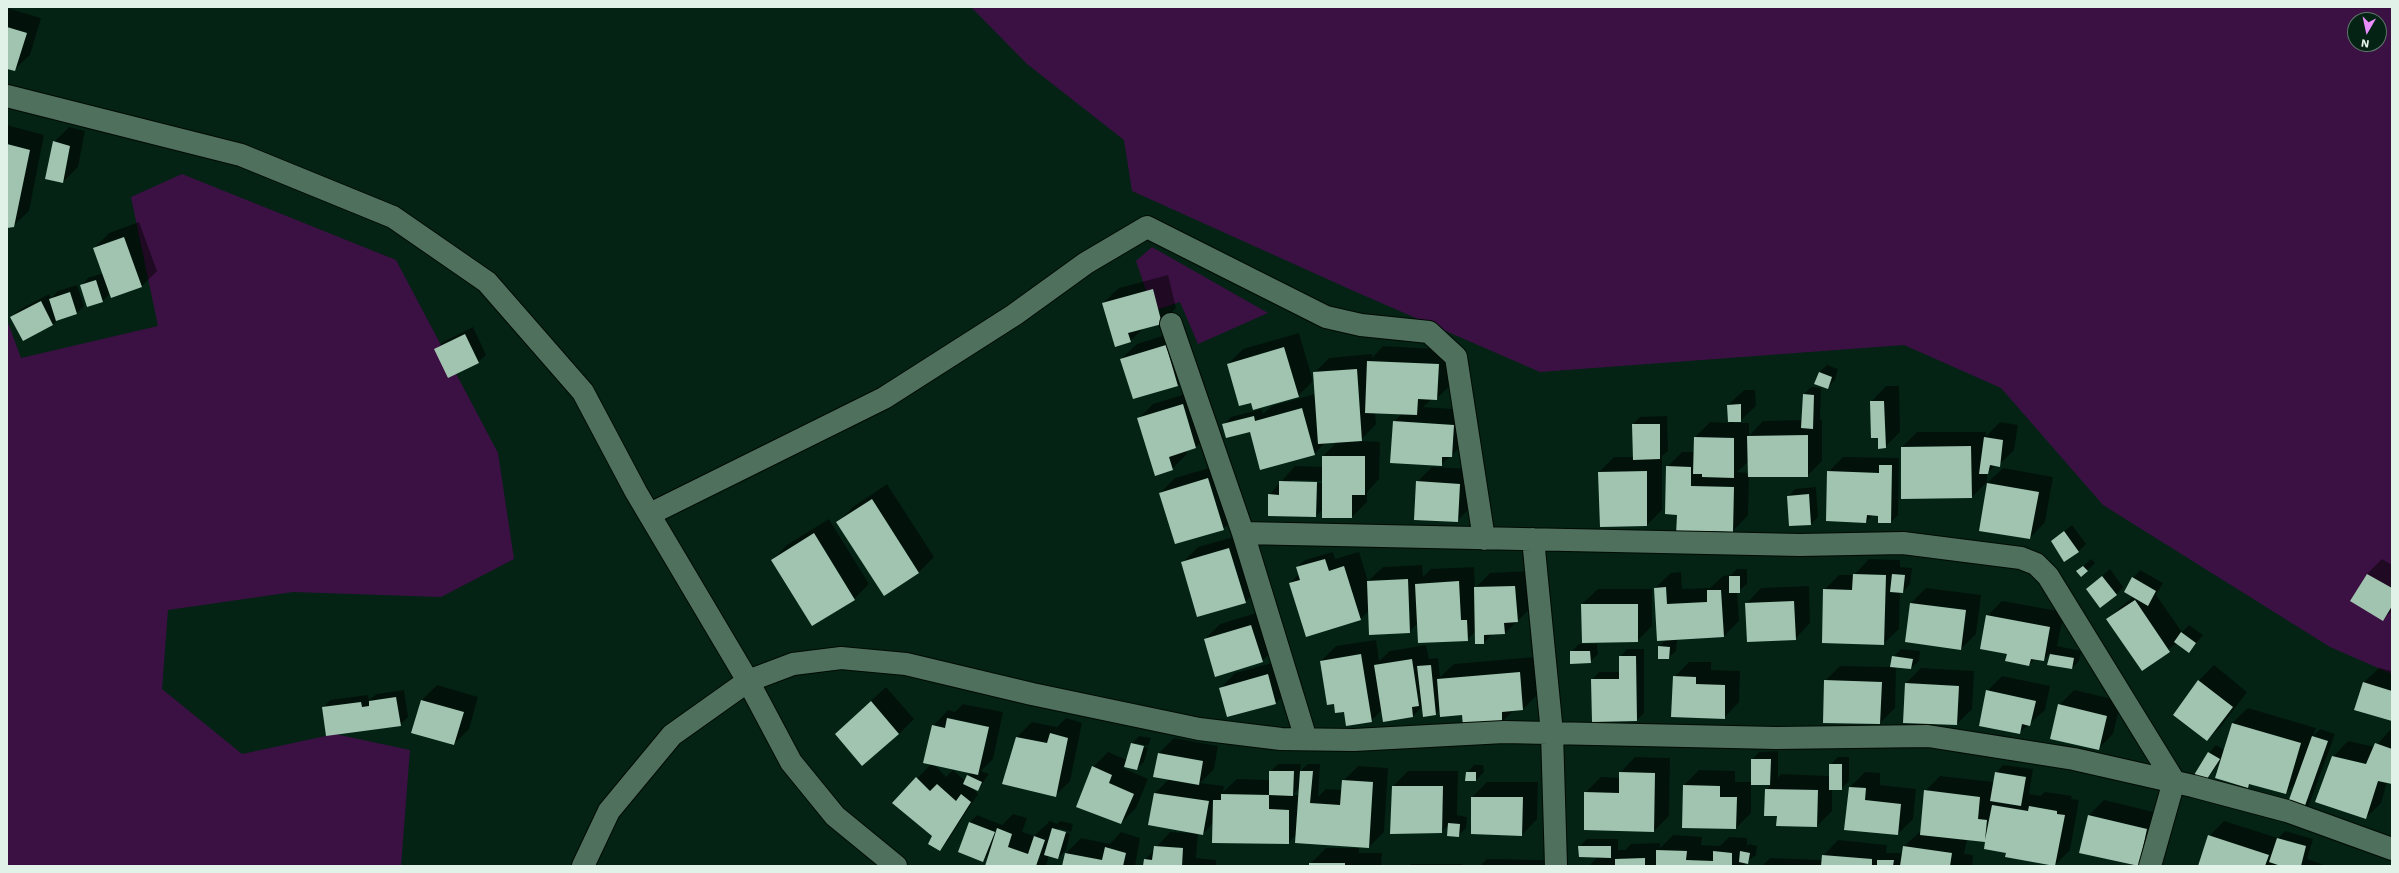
<!DOCTYPE html>
<style>
body{margin:0}
#map{position:relative;width:2399px;height:873px;overflow:hidden;background:#042315;font-family:"Work Sans",sans-serif}
canvas{display:block}
.frame{position:absolute;inset:0;border:8px solid #e1f3e8;pointer-events:none}
.north{position:absolute;left:2347px;top:12px;width:40px;height:40px;box-sizing:border-box;background:#042315;border:1px solid #5c7669;border-radius:50%;rotate:189deg;font-size:11px;font-weight:700;line-height:16px;text-align:center;color:#e1f3e8}
.north::after{content:'';display:block;margin:auto;width:14px;height:18px;background:#ea8dfd;clip-path:polygon(50% 0,100% 100%,50% 72%,0 100%)}
</style>
<div id="map">
<canvas width="2399" height="873"></canvas>
<div class="frame"></div>
<div class="north">N</div>
</div>
<script>
const g = document.querySelector('canvas').getContext('2d');
g.lineJoin = 'round';
function paint(path, color) {
  g.fillStyle = color;
  g.fill(path, 'evenodd');
}
function strokePath(path, color, width, dash) {
  g.strokeStyle = color;
  g.lineWidth = width;
  g.lineCap = dash ? 'butt' : 'round';
  g.setLineDash(dash || []);
  g.stroke(path);
}
paint(new Path2D(`
 M971 7H2392V674L2330 647 2103 505 2001 388 1904 345 1540 372 1356 292 1132 191 1124 140 1027 64ZM2355 20H2379V44H2355Z
 M182 174 396 260 498 453 514 559 441 597 293 592 168 610 162 689 242 754 335 734 410 750 401 866H7V320L21 358 158 326 131 197Z
 M1152 247 1268 313 1198 344 1180 302 1153 311 1136 261Z`), '#3b1143');
paint(new Path2D(`
 M7 8 41 18 30 55 14 70 7 68Z
 M7 125 44 135 29 211 13 226 7 227Z
 M69 127 85 131 78 167 63 182 54 142Z
 M139 222 157 271 142 286 110 293 103 301 88 306 81 286 88 278 103 273 94 248 109 233Z
 M1168 275 1176 308 1161 323 1144 328 1130 341 1103 303 1119 288Z
 M77 285 84 306 77 313 58 319 53 325 23 340 12 317 19 310 49 294 51 298 58 291Z
 M473 327 486 355 478 362 435 350 443 342Z
 M1181 330 1193 370 1178 385 1133 398 1121 359 1137 344Z
 M1299 333 1313 381 1298 396 1251 402 1228 364 1243 349Z
 M1383 346 1453 350 1452 384 1436 399H1432L1423 407 1468 410 1467 441 1441 465 1394 422 1402 413 1375 412 1376 424 1360 441 1380 442 1379 479 1367 492V502L1352 517 1323 509 1316 516 1269 495 1295 466 1323 467V456L1338 441 1326 442 1314 454 1253 430 1224 424 1231 417 1262 409 1263 414 1272 406 1315 394 1314 373 1329 358 1372 354V358ZM1292 480 1322 481V483L1290 482Z
 M1827 365 1838 369 1835 380 1827 388 1819 373Z
 M1886 386H1899L1900 432 1885 447 1879 437 1871 402Z
 M1811 387 1821 388 1820 420H1822V461L1807 476H1749L1748 515 1733 531 1703 530 1698 535 1678 515 1667 467 1682 452H1695V437L1710 422 1729 423 1728 405 1744 390H1755L1756 406 1740 421H1734V423H1749V436L1763 421 1802 420 1803 395ZM1749 461V473L1737 472Z
 M1198 390 1211 432 1196 447 1186 450 1187 454 1172 469 1138 419 1153 404Z
 M1667 416 1668 451 1662 456V510L1647 525 1599 472 1614 457H1633V424L1640 417Z
 M2000 422 2018 425 2014 450 1999 465H1996L1987 473V482L1972 497 1902 447 1917 432H1986V436Z
 M1843 457 1899 458 1898 515 1891 522 1879 515H1873L1866 522 1828 472Z
 M1223 464 1239 514 1223 529 1160 493 1175 478Z
 M1432 467 1474 469 1472 506 1457 521 1417 482Z
 M2003 468 2053 477 2045 522 2030 538 1987 483Z
 M887 484 934 557 919 572 884 595 838 522 853 507Z
 M1816 487 1818 517 1811 524 1788 497 1795 489Z
 M829 519 869 584 854 599 772 560 787 545Z
 M2072 525 2086 544 2078 552 2052 541Z
 M1244 534 1260 587 1245 602 1182 563 1198 547Z
 M1333 552 1335 559 1359 552 1368 581 1383 567 1422 565 1423 577 1431 569 1474 567 1475 588 1490 573 1530 571 1533 606 1505 633H1493L1484 643H1476V631L1467 640 1418 623 1409 632 1369 611 1360 619 1290 583 1299 574 1297 567 1305 560Z
 M1869 559 1900 560V567L1912 568 1910 584 1903 592H1900L1899 629 1883 644 1824 590 1839 575H1854Z
 M2091 559 2095 563 2082 576 2078 571Z
 M2382 559 2392 565V611L2383 619 2367 574Z
 M1737 569H1747V584L1737 592 1739 621 1724 636 1677 639 1676 651 1668 658 1659 646 1666 640 1655 588 1671 573 1681 572 1682 589 1710 588 1723 576 1731 575Z
 M2110 569 2123 587 2116 595 2087 589Z
 M2140 570 2163 583 2156 595 2182 632 2189 625 2203 635 2189 652 2177 643 2142 669 2107 619 2134 596 2133 578Z
 M1809 586 1810 623 1795 639 1746 604 1761 588Z
 M1926 588 1981 595 1976 634 1961 649 1906 642 1911 603Z
 M1598 589H1652V626L1637 641 1582 604Z
 M2002 601 2064 612 2057 646 2081 651 2079 661 2072 668 2048 664 2051 652 2044 660 2036 658 2029 665 2008 653 1987 616Z
 M1266 610 1277 646 1262 661 1205 639 1220 624Z
 M1376 640 1379 661 1390 651 1426 645 1429 659 1438 658 1440 677 1454 664 1535 657 1538 694 1523 709 1514 710 1502 722 1441 709 1436 714 1423 706 1413 716 1382 710 1371 721 1344 710 1334 703 1321 661 1336 646Z
 M1579 644H1597L1598 654 1590 662 1571 652Z
 M1627 649H1644V713L1637 720 1592 680 1599 672H1620V657Z
 M1901 649 1920 651 1919 661 1911 668 1896 666 1895 708 1880 723 1825 681 1840 666 1891 667 1893 657Z
 M1283 660 1291 688 1276 703 1228 716 1220 689 1235 673Z
 M1689 662H1711V670L1740 671 1739 702 1724 718 1674 677Z
 M2214 665 2247 692 2222 725 2207 740 2174 714 2199 680Z
 M1921 668 1974 671 1972 709 1957 724 1906 683Z
 M2379 668 2392 671V720L2363 683Z
 M2002 676 2050 686 2045 710 2019 733 1987 691Z
 M437 685 478 697 469 729 454 744 422 700Z
 M886 687 914 719 899 734 851 719Z
 M404 690 408 717 400 725 323 708 330 700 368 695 369 700 377 694Z
 M2074 690 2121 701 2113 734 2098 749 2059 705Z
 M963 704 1003 712 993 759 981 771 989 774 978 790 972 788 978 794 973 802H969L972 803 947 842 939 850 933 836 894 803 931 764 933 726 948 710 955 712ZM934 764 971 773 965 781 953 770 946 777Z
 M2248 708 2316 728 2313 736 2320 729 2335 734 2309 805 2301 812 2296 783 2286 793 2251 783 2248 786 2221 761 2205 781 2209 753 2216 745 2224 750 2232 723Z
 M1066 718 1082 723 1070 781 1055 796 1004 783 1017 737 1032 722 1057 727Z
 M2391 729 2392 783 2387 782 2381 803 2366 818 2333 757 2348 741 2375 747Z
 M1139 736 1151 738 1148 746 1135 743V745L1148 748 1144 762 1136 769 1124 766 1123 768 1148 779 1136 808 1121 823 1093 767 1108 752 1127 760 1132 743Z
 M1174 738 1218 746 1214 769 1200 783 1224 786 1223 792 1237 779 1270 780V772L1278 764H1301L1300 771 1308 764H1320L1318 797 1326 789 1342 790 1343 781 1358 766 1388 768 1384 832 1369 847 1296 835 1288 843 1213 823 1203 834 1198 833 1196 858 1216 860V866H1144L1145 860 1170 832 1193 833 1155 793 1169 779 1159 753ZM1300 788 1299 795H1292Z
 M1778 751V778L1781 774 1830 776V765L1838 757H1849V781L1841 789H1832V811L1817 826 1778 816 1766 790 1771 784H1751V813L1736 828 1684 785 1699 770 1735 771V782H1752V760L1759 752Z
 M1635 757 1670 758 1669 816 1654 831 1585 793 1601 777 1620 778V773Z
 M1474 765H1483L1484 772 1476 780 1467 773Z
 M2003 765 2033 769 2029 794 2040 796 2045 792 2072 796 2071 799 2079 800 2070 850 2055 865 2007 852 1986 841 1967 839 1964 854 1973 855 1972 866H1762L1770 858 1822 860 1823 856 1838 840 1887 845 1886 853H1901L1902 861 1904 846 1921 831 1925 791 1940 776 1994 782 1996 773Z
 M1408 771H1458L1457 815 1467 817 1466 828 1458 836 1449 825 1441 832 1393 786Z
 M1865 772 1880 773V785L1916 789 1913 819 1898 834 1850 787Z
 M1487 782H1538L1537 819 1522 835 1472 797Z
 M2104 800 2162 814 2153 851 2138 866 2080 852 2089 815Z
 M1013 814 1027 818 1022 832 1034 836 1050 821 1057 824 1060 821 1073 824 1071 832 1058 828V830L1070 834 1066 850 1058 858 1049 855 1046 866H986L990 854 983 861 970 822 977 815 1002 825Z
 M2224 821 2278 838 2285 831 2313 839 2307 859 2327 866H2285L2276 863 2275 866H2199L2209 836Z
 M1121 832 1140 838 1135 866H1063L1066 853 1081 838 1110 844Z
 M1673 835 1702 837 1701 845 1720 846 1729 837 1747 838V846L1749 844 1757 846 1756 855 1746 862V866H1589L1598 856 1579 847 1587 839H1618V850H1625L1631 844 1660 843V848Z
 M1326 848H1359V853H1382L1381 866H1308Z
 M1487 859 1544 860V866H1480Z
 M1411 864H1463V866H1409Z`), '#0007');
paint(new Path2D(`
 M7 27 27 33 15 71 7 69Z
 M53 141 70 146 63 183 45 179Z
 M7 144 30 150 14 227 7 228Z
 M124 237 142 287 111 298 93 248Z
 M96 280 103 302 87 307 80 285Z
 M1153 289 1162 324 1128 333 1131 342 1115 347 1102 303Z
 M70 292 77 314 56 321 49 299Z
 M41 301 53 325 23 341 10 317Z
 M465 334 479 363 448 378 434 349Z
 M1166 345 1178 386 1133 399 1120 359Z
 M1284 347 1299 397 1253 410 1251 403 1239 406 1227 364Z
 M1367 361 1439 364 1437 400 1418 399 1417 415 1365 413Z
 M1357 369 1362 441 1318 444 1313 372Z
 M1819 372 1832 377 1828 389 1814 384Z
 M1803 394 1814 395 1813 429 1801 428Z
 M1870 401H1884L1886 448 1878 449V438H1871Z
 M1183 404 1196 448 1169 457 1173 470 1155 476 1137 418Z
 M1741 404V422H1728L1727 405Z
 M1302 408 1315 455 1260 470 1250 432 1226 438 1222 424 1254 416 1255 421Z
 M1393 421 1454 425 1452 457H1442V466L1390 463Z
 M1632 424H1660V459L1633 460Z
 M1808 435V477H1748L1747 436Z
 M1694 437 1734 438V478L1702 477V474H1693Z
 M1984 437 2003 440 2000 467 1990 465 1988 474H1979Z
 M1971 446 1972 498 1901 499V447Z
 M1322 456H1365V495H1352V518H1322Z
 M1879 465H1892L1891 523H1878V516L1867 515 1866 523 1826 521 1827 471 1879 473Z
 M1666 466 1691 467V486L1734 487 1733 532 1699 531V536L1676 535 1677 515 1665 514Z
 M1647 471V526L1600 527 1598 472Z
 M1208 478 1224 530 1175 544 1159 493Z
 M1279 481 1317 482 1316 517 1268 516V494L1279 495Z
 M1416 481 1460 484 1458 522 1414 520Z
 M1987 483 2039 492 2030 539 1979 531Z
 M1809 494 1811 525 1789 526 1787 496Z
 M872 499 919 573 884 596 836 522Z
 M2064 531 2079 552 2064 562 2051 541Z
 M814 533 855 600 812 626 771 560Z
 M1229 548 1246 603 1197 617 1181 562Z
 M1325 559 1329 571 1344 566 1361 620 1306 637 1289 583 1300 580 1296 567Z
 M2083 566 2088 571 2081 577 2076 571Z
 M1853 574 1886 575 1884 645 1822 643 1823 589 1852 590Z
 M1892 574 1905 575 1903 593 1890 592Z
 M2367 574 2392 588V606L2383 621 2350 601Z
 M1729 576H1740V593H1729Z
 M2102 576 2117 595 2100 608 2086 589Z
 M2132 577 2156 591 2148 606 2124 592Z
 M1408 579 1410 633 1369 635 1367 581Z
 M1459 581 1461 620H1467L1468 641 1418 643 1415 584Z
 M1515 586 1518 622 1504 623 1505 634 1484 635V644H1475L1474 587Z
 M1666 587 1667 604 1707 602V590H1721L1724 637 1657 641 1654 588Z
 M2135 600 2170 652 2142 671 2106 619Z
 M1794 601 1796 640 1747 642 1745 603Z
 M1910 603 1966 610 1961 650 1905 642Z
 M1581 604H1638V642L1582 643Z
 M1986 615 2050 627 2044 661 2031 659 2029 666 2005 661 2007 654 1980 649Z
 M1251 625 1263 662 1215 677 1204 639Z
 M2181 632 2196 643 2189 653 2174 642Z
 M1658 646 1670 647 1669 659H1658Z
 M1570 651H1590L1591 663 1570 664Z
 M1361 654 1372 722 1346 726 1344 712 1335 713 1334 704 1327 705 1320 661Z
 M2050 654 2074 658 2072 669 2047 665Z
 M1619 656H1636L1637 721 1592 722 1591 679H1619Z
 M1892 656 1913 659 1911 669 1890 667Z
 M1412 659 1419 706 1412 707 1413 717 1383 722 1374 665Z
 M1431 665 1436 715 1423 717 1417 666Z
 M1520 672 1523 710 1502 712V723L1463 726 1462 715 1440 717 1437 679Z
 M1268 674 1276 704 1227 717 1219 688Z
 M1673 676 1696 677V684L1725 685V719L1671 717Z
 M1824 680 1882 682 1880 724 1823 723Z
 M2198 680 2233 707 2207 741 2173 715Z
 M2363 682 2392 691V721L2354 710Z
 M1905 683 1959 686 1957 725 1903 723Z
 M1986 690 2036 701 2030 726 2022 724 2020 734 1979 726Z
 M396 697 401 726 326 736 322 707 361 702 362 707 369 706V701Z
 M421 700 464 712 454 745 411 733Z
 M871 701 899 734 862 766 835 734Z
 M2058 704 2107 716 2099 750 2050 739Z
 M947 718 989 727 978 775 923 763 932 725 945 728Z
 M2232 723 2301 743 2286 794 2249 784 2248 788 2215 778Z
 M1050 733 1068 738 1056 797 1002 784 1016 737 1047 743Z
 M2312 736 2328 741 2302 814 2286 808Z
 M1131 743 1144 746 1137 770 1124 767Z
 M2375 743 2392 749V784L2378 781 2366 819 2315 802 2332 756 2366 764Z
 M2208 752 2220 759 2205 782 2194 775Z
 M1158 753 1203 761 1199 785 1153 777Z
 M1751 759H1771L1770 785H1751Z
 M1829 764H1842V790H1829Z
 M1092 766 1112 775 1109 783 1134 794 1121 824 1076 807Z
 M1269 771H1294L1293 796 1269 795V809L1289 810V844L1212 843 1213 800H1221V794L1269 795Z
 M1300 771H1313L1310 803 1340 805 1342 780 1373 782 1369 848 1295 843Z
 M1466 772H1476V781H1465Z
 M1619 772 1655 773 1654 832 1584 830V792L1619 793Z
 M1995 772 2026 777 2021 806 1990 801Z
 M967 775 982 782 978 791 963 784Z
 M916 777 930 791 937 784 956 801 961 794 971 802 940 851 928 844 932 836 892 803Z
 M1683 785 1720 786V797H1737L1736 829 1682 828Z
 M1392 786H1443L1442 833 1390 834Z
 M1849 787 1866 788 1865 800 1901 804 1898 835 1844 830Z
 M1765 789 1818 790 1817 827 1776 826 1777 816H1764Z
 M1924 790 1980 797 1978 819 1987 820 1985 840 1992 805 2028 811 2029 806 2057 811V814L2065 815 2055 866 2005 857 2006 853 1984 849 1985 842 1920 835Z
 M1154 793 1209 801 1203 835 1148 825Z
 M1471 797H1523L1522 836 1471 834Z
 M2088 815 2147 829 2139 866 2079 853Z
 M969 822 995 832 983 862 958 852Z
 M1448 823 1460 824 1459 837 1447 836Z
 M997 828 1012 834 1008 847 1028 854 1034 836 1045 840 1036 866H985Z
 M1052 828 1066 832 1058 859 1044 855Z
 M2208 835 2269 855 2265 866H2198Z
 M2277 838 2306 846 2301 866H2281L2269 862Z
 M1154 846 1183 848 1182 866H1143L1144 859 1152 860Z
 M1578 846H1611V858L1579 857Z
 M1903 846 1952 853 1950 866H1900Z
 M1105 847 1126 853 1123 866H1062L1065 853 1102 860Z
 M1656 850 1687 851 1686 860 1713 861V851L1732 853V866H1656Z
 M1740 851 1750 853 1748 864 1739 862Z
 M1822 855 1872 859V866H1821Z
 M1645 858V866H1615V859Z
 M1877 860H1894L1893 866H1877Z
 M1309 863H1345V866H1309Z`), '#a1c4b0');
const minor = new Path2D(`
 M1171 324 1243 533 1306 739
 M650 514 884 398 1014 315 1086 263 1147 227 1326 317 1361 325 1429 332 1456 357 1484 539
 M1243 533 1800 545 1903 543 2021 558 2036 564 2048 576 2174 781 2150 866
 M1533 539 1552 733 1556 866
 M748 681 793 664 841 658 906 664 1032 694 1199 729 1281 739 1354 740 1504 732 1776 738 1928 736 2074 759 2193 786 2287 811 2392 849`);
const tertiary = new Path2D(`
 M7 96 241 155 393 217 487 282 583 392 636 492 748 681 791 762 835 816 896 866
 M583 866 609 811 672 735 748 681`);
strokePath(minor, '#000b04', 24);
strokePath(tertiary, '#000b04', 24);
strokePath(minor, '#50705e', 22);
strokePath(tertiary, '#50705e', 22);
</script>
